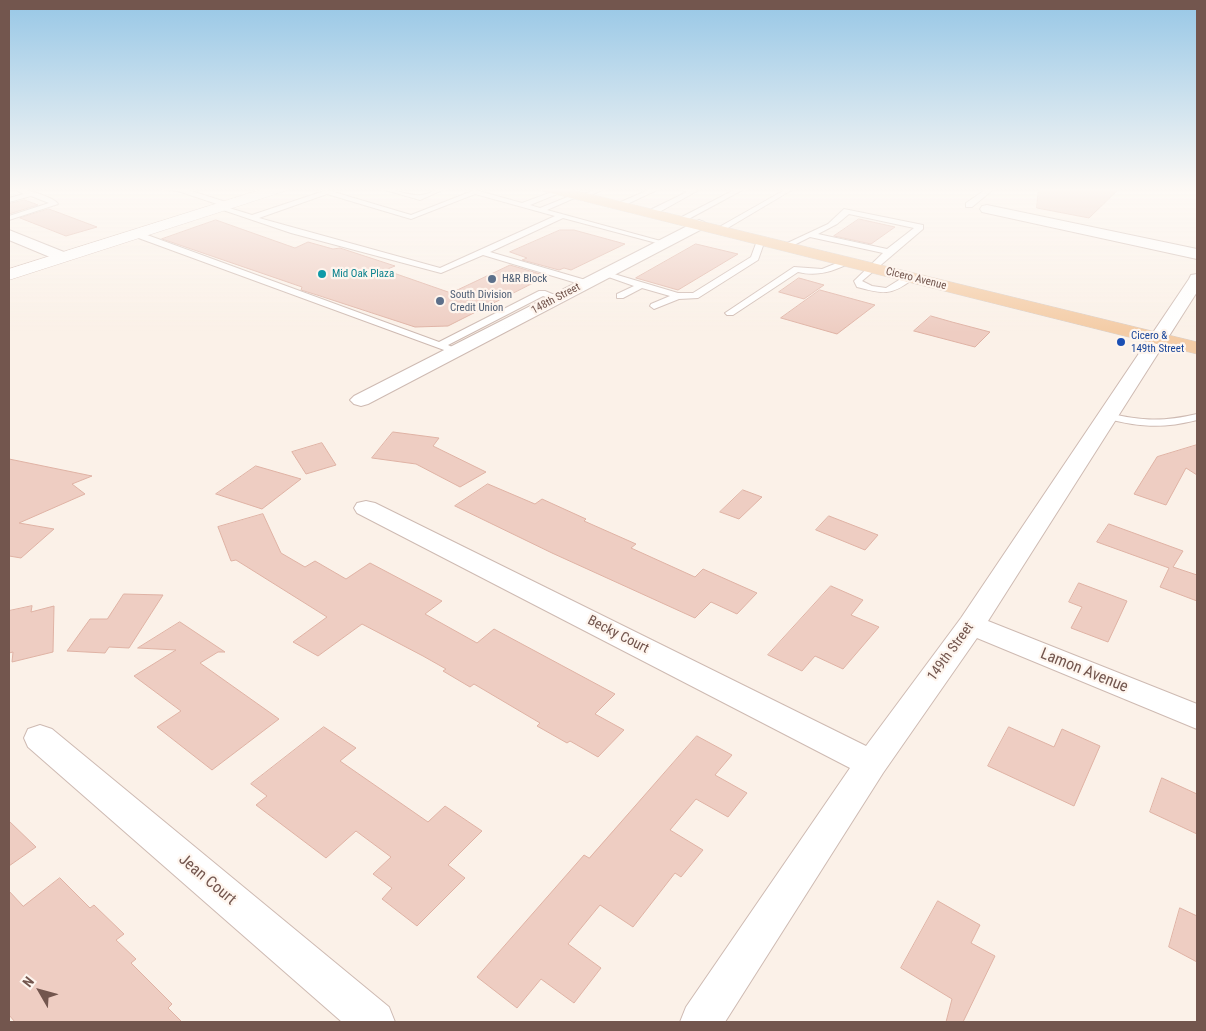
<!DOCTYPE html>
<style>
body{margin:0}
#map{position:relative;width:1206px;height:1031px;overflow:hidden;background:#fbf1e8;font-family:"Roboto Condensed",sans-serif}
canvas{display:block}
.frame{position:absolute;inset:0;border:10px solid #73564e;pointer-events:none}
.north{position:absolute;left:15px;top:966px;width:50px;height:50px;-webkit-text-stroke:4px #fef5ee;paint-order:stroke;rotate:308deg;font-size:14px;font-weight:700;line-height:20px;text-align:center;color:#73564e}
.north::after{content:'';display:block;margin:auto;width:18px;height:22px;background:#73564e;clip-path:polygon(50% 0,100% 100%,50% 72%,0 100%)}
</style>
<div id="map">
<canvas width="1206" height="1031"></canvas>
<div class="frame"></div>
<div class="north">N</div>
</div>
<script>
const g = document.querySelector('canvas').getContext('2d');
g.lineJoin = 'round';
function paint(path, color) {
  g.fillStyle = color;
  g.fill(path, 'evenodd');
}
function strokePath(path, color, width, dash) {
  g.strokeStyle = color;
  g.lineWidth = width;
  g.lineCap = dash ? 'butt' : 'round';
  g.setLineDash(dash || []);
  g.stroke(path);
}
function label(font, color, halo, rows, align = 'center') {
  g.font = font + ' "Roboto Condensed",sans-serif';
  g.lineWidth = 4.5;
  g.setLineDash([]);
  g.textBaseline = 'middle';
  g.strokeStyle = halo;
  g.fillStyle = color;
  for (const [text, x, y, turn = 0] of rows) {
    g.save();
    g.translate(x, y);
    g.rotate((+turn || 0) * Math.PI / 180);
    g.textAlign = isNaN(turn) ? turn : align;
    if (halo) g.strokeText(text, 0, 0);
    g.fillText(text, 0, 0);
    g.restore();
  }
}
const building = new Path2D(`
 M1039 188H1120L1089 218 1037 208Z
 M25 200 38 205 9 214V204Z
 M49 209 97 227 66 236 20 218Z
 M859 219 895 227 871 244 834 236Z
 M216 220 295 248 308 242 333 249 340 248 395 266 385 270 451 293 510 265 547 276 448 326 415 327 317 295 301 290 302 287 162 239Z
 M560 230H574L625 244 571 270 564 268 559 270 522 260 527 258 510 252Z
 M696 244 738 254 678 290 636 278Z
 M799 278 824 285 804 299 779 292Z
 M820 290 875 305 837 334 781 318Z
 M931 316 952 322 990 332 975 347 914 331Z
 M393 432 439 438 433 446 486 472 460 487 416 464 372 458Z
 M322 443 336 465 306 474 292 452Z
 M1197 445V475L1186 468 1166 505 1134 494 1157 457Z
 M9 459 92 476 72 484 85 494 19 523 54 529 21 558 9 556Z
 M256 466 301 479 262 509 216 494Z
 M488 484 535 504 542 499 586 519 584 521 636 544 631 548 695 577 703 569 757 593 737 614 711 602 695 618 552 553 455 506Z
 M743 490 762 497 739 519 720 512Z
 M263 514 281 553 305 567 315 561 346 579 370 563 442 601 425 614 477 643 494 629 615 694 595 714 624 730 598 757 570 741 567 743 537 726 540 723 474 684 470 687 443 671 446 669 423 656 362 624 318 656 293 642 327 617 236 560 231 561 218 527Z
 M829 516 878 535 865 550 816 530Z
 M1109 524 1183 551 1173 567 1197 575V601L1160 587 1169 568 1097 542Z
 M1079 583 1127 601 1108 642 1071 628 1082 607 1069 602Z
 M831 586 863 600 851 615 879 627 843 669 815 656 802 671 768 655Z
 M124 594 163 595 129 648 109 647 105 653 67 651 90 619H107Z
 M32 606 31 612 54 606 53 652 12 662 13 652 9 653V611Z
 M180 622 225 652H218L200 663 279 719 212 770 157 727 181 711 134 676 176 650 138 648Z
 M324 727 356 748 340 761 428 822 445 806 482 831 448 865 465 878 417 926 382 899 392 888 373 874 391 857 356 831 326 858 256 805 267 796 251 784Z
 M1009 727 1054 747 1062 729 1100 746 1074 806 988 766Z
 M697 736 732 755 715 775 747 793 728 817 696 799 670 830 703 850 681 877 675 873 633 927 600 905 568 944 601 968 574 1003 541 979 517 1008 477 977 584 855 589 858Z
 M1162 778 1197 794V834L1150 812Z
 M9 821 36 847 9 866Z
 M60 878 90 908 94 905 124 934 116 940 136 959 131 963 172 1004 168 1008 182 1022H15L9 1015V891L23 906Z
 M938 901 980 925 971 943 995 956 963 1022H946L952 999 901 968Z
 M1180 908 1197 916V962L1169 947Z`);
paint(building, '#eecdc2');
strokePath(building, '#dfb2a4', 1);
const service = new Path2D(`
 M12 188C22 188 53 196 58 204L9 220V216L49 203 31 196 9 202V198L24 194Z
 M161 188H182L229 203V207H226L252 215 327 190 411 215 475 190 522 203 560 189 562 190V192L530 205 540 208 575 194H579V196L547 210 668 243 664 245 563 218 490 252 589 281V285H583L483 255 441 273 291 233 214 207 220 205 178 191 164 190ZM327 194 411 219 475 194 555 216 440 268 259 218Z
 M381 188C393 188 411 197 421 195 431 194 437 187 447 188L420 200 382 189Z
 M599 188H607L586 197 580 196Z
 M653 188H661L621 207 614 205Z
 M677 188H688L697 191 654 215H648V211L687 192Z
 M738 188H746L683 222 676 220Z
 M788 188H795L721 232 714 230Z
 M988 188H995L972 207H966V203Z
 M844 209 923 225V229L862 281 872 286 886 288 907 275H913V279C891 296 883 294 857 287L854 281 883 253 810 237 788 248 781 246 828 224ZM849 214 914 228 887 249 818 234 837 224Z
 M133 232H139L439 342 539 291H545L562 298 558 301 543 296 448 345 460 351 455 354 133 236Z
 M758 238 765 240 758 260 698 298 679 299 654 309 650 306 651 304 670 296 642 288 623 298H617V294L634 286 600 274 604 271 678 293H693L751 257Z
 M847 259H850V263C833 271 818 277 798 272L733 315H727L725 313 794 267 822 269Z
 M1108 413C1141 421 1163 422 1197 414V420C1162 429 1139 427 1104 418L1103 416 1104 414Z`);
const minor = new Path2D(`
 M987 205 1197 249V259L982 212 980 209 982 206Z
 M699 220 704 222 707 225 704 228 368 404 361 406 354 404 350 400 354 396Z
 M9 230 69 254 71 257 69 260H57L9 240Z
 M1197 274V292L988 621 1197 704V729L977 638 883 773 725 1022H680L686 1007 850 768 357 513 354 508 357 503 366 501 375 503 866 746 961 618 1189 279 1191 275Z
 M40 725 52 729 389 1007 395 1022H342L28 747 24 738 28 729Z`);
const secondary = new Path2D(`
 M266 188H288L285 191 9 280V269Z`);
const primary = new Path2D(`
 M540 188H565L1197 342V354L543 191Z`);
strokePath(service, '#cebab2', 2);
strokePath(minor, '#cebab2', 2);
strokePath(secondary, '#d0b9b0', 1);
strokePath(primary, '#d8d0cd', 1);
paint(service, '#fff');
paint(minor, '#fff');
paint(secondary, '#fff');
paint(primary, '#f4cca6');
const sky = g.createLinearGradient(0, 0, 0, 332);
sky.addColorStop(0, '#97c7e6');
sky.addColorStop(0.57, '#fdf9f5');
sky.addColorStop(1, '#fdf9f500');
g.fillStyle = sky;
g.fillRect(0, 0, 1206, 332);
for (const [x, y, r, color] of [
 [322,274,5,"#0f9aa8"],
 [492,279,5,"#5c6f8a"],
 [440,301,5,"#5c6f8a"],
 [1121,342,5,"#1a4fb4"]
]) {
  const dot = new Path2D();
  dot.arc(x, y, r, 0, 2 * Math.PI);
  g.fillStyle = color;
  g.fill(dot);
  strokePath(dot, '#fef5ee', 2);
}
label('11px', '#0d838f', '#fef5ee', [
 ["Mid Oak Plaza",332,274]
], 'left');
label('11px', '#4e5e75', '#fef5ee', [
 ["H&R Block",502,279],
 ["South Division",450,295],
 ["Credit Union",450,308]
], 'left');
label('11px', '#73564e', '#fef5ee', [
 ["Cicero Avenue",916,279,14],
 ["148th Street",556,299,-28]
]);
label('11px', '#164399', '#fef5ee', [
 ["Cicero &",1131,336],
 ["149th Street",1131,349]
], 'left');
label('14px', '#73564e', '#fef5ee', [
 ["Becky Court",618,635,27],
 ["149th Street",951,652,-54]
]);
label('16px', '#73564e', '#fef5ee', [
 ["Lamon Avenue",1084,671,22],
 ["Jean Court",207,880,40]
]);
</script>
